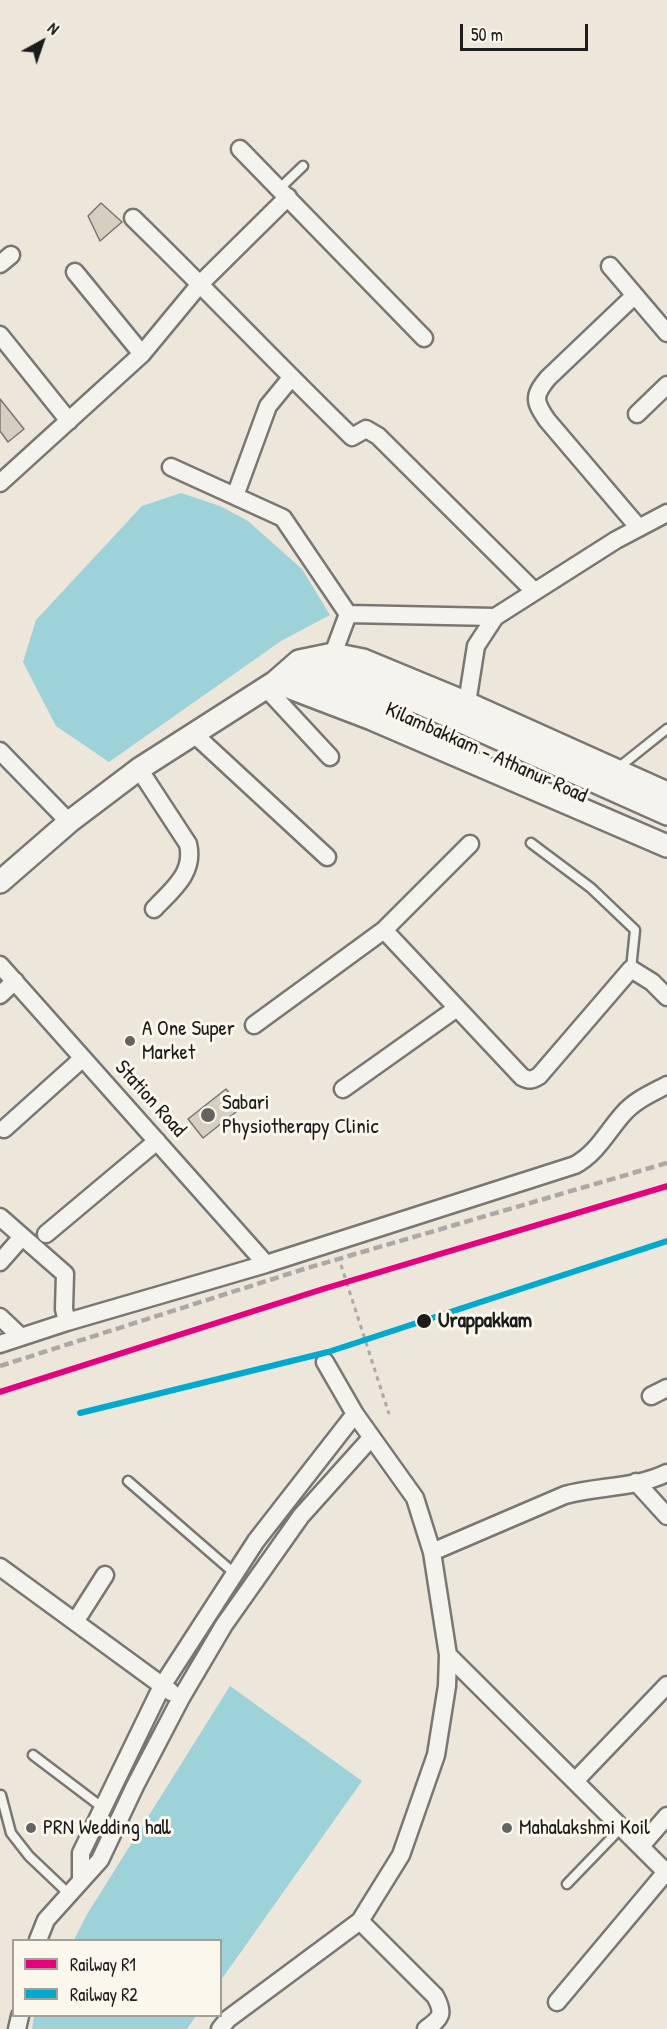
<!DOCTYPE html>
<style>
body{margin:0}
#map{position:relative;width:667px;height:2029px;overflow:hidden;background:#ece6db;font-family:"Patrick Hand",sans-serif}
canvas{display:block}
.legend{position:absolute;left:12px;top:1939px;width:210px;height:78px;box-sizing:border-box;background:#fbf7ec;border:2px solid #a29f99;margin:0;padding:8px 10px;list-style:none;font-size:18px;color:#1c1c1c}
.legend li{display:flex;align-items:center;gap:12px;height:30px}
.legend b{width:30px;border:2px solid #a29f99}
.north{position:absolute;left:12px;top:12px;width:60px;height:60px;-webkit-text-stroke:4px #fbf7ec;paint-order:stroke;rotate:40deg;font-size:16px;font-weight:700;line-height:24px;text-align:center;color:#1c1c1c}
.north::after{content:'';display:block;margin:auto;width:21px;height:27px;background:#1c1c1c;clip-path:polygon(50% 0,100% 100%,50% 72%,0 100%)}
.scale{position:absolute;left:460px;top:24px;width:128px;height:27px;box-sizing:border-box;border:3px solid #1c1c1c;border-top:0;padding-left:8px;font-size:18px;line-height:21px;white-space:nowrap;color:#1c1c1c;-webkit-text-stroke:4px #fbf7ec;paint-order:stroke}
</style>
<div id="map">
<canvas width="667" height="2029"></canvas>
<ul class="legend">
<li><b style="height:8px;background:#e5007d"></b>Railway R1</li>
<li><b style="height:8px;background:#00a9ce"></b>Railway R2</li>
</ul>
<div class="north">N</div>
<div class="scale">50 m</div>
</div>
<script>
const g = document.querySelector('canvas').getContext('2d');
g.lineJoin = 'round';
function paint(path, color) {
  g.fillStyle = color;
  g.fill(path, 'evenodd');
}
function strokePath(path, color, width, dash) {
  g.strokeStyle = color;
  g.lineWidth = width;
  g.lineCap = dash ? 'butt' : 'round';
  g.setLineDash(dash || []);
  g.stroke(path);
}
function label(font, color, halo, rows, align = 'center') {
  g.font = font + ' "Patrick Hand",sans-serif';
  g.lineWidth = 6;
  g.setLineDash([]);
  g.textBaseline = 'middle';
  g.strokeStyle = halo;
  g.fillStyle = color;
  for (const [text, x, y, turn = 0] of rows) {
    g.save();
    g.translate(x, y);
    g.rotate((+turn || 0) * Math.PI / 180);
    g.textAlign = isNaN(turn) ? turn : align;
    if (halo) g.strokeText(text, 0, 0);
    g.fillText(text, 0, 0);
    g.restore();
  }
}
paint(new Path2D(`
 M181 493 220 506 248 521 302 569 330 615 281 641 109 762 56 726 23 662 36 620 142 506Z
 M230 1686 362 1781 221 1980 220 1940H74L86 1916Z
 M34 2016H196L187 2029H32Z`), '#9dd2d9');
const building = new Path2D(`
 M101 203 122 222 100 241 88 216Z
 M0 399 24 429 8 442 0 431Z
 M226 1089 241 1108 203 1138 188 1119Z`);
paint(building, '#d6cec1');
strokePath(building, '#7a7772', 1.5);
const service = new Path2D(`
 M279 189 303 166
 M618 768 667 729
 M531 843 591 888 635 930 631 969
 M128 1481 234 1573
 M33 1755 103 1808
 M1 1795 11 1833 29 1856 69 1894
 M567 1884 622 1827`);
const minor = new Path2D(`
 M240 149 424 338
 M133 218C207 290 278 365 352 437L366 429 378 436 534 591
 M0 264 11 255
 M610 266 667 333
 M75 272 142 354
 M634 296 548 378C533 396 534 401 547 420L639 528
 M0 335 69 421
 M637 414 667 385
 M171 467 283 518 348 614 333 654
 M0 483 142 354 200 284 288 197
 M235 496 268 406 291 378
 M348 614 495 617
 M266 688 330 757
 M467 703 476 646 495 617 616 540 667 513
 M194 734 327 857
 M0 751 69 822
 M139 769 188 844C195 873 172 890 154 909
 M384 930 522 1077C530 1081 532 1080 539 1076L631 969 652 982 667 997
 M0 965 266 1264
 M0 995 15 981
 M254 1025 384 930 470 844
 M343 1089 457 1008
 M4 1129 83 1058
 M0 1217 65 1274 64 1309 67 1322
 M46 1234 157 1141
 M0 1262 22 1237
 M0 1317 21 1337
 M0 1344 67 1322 266 1264 575 1165C597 1153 607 1132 623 1114 635 1100 652 1093 667 1085
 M651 1396 667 1388
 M636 1482 667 1516
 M432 1552 565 1495C598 1486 637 1488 667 1473
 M0 1567 171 1692
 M75 1622 105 1575
 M448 1655 667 1873
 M576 1780 667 1685
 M641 1846 667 1816
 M81 1881V1853L162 1686 256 1541 355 1414
 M360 1921 435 1996C445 2014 441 2018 426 2029
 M38 1940 46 1920 100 1860 135 1786 181 1698 224 1625 301 1516 371 1438
 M557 2002 666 1872
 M17 2029 20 2016
 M220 2029 228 2019 360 1921 401 1855 436 1755 447 1686 448 1655 432 1552 415 1498 355 1414 325 1362`);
const tertiary = new Path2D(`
 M307 677 403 717
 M667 793 467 703 363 660 333 654 299 661 275 682 372 719 667 846
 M0 882 69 822 139 769 275 682 303 675 345 670 667 814`);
strokePath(service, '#7a7772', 13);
strokePath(minor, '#7a7772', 21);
strokePath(tertiary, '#7a7772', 26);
strokePath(new Path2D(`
 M341 1265 389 1414`), '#aba9a5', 3, [4.5, 4.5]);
strokePath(service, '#f4f3ee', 8);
strokePath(minor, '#f4f3ee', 16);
strokePath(tertiary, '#f4f3ee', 21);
strokePath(new Path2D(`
 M0 1366 304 1269 667 1163`), '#aba9a5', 4.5, [9, 4.5]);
strokePath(new Path2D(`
 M0 1392 323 1289 667 1186`), '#e5007d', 6);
strokePath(new Path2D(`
 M80 1413 328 1352 667 1241`), '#00a9ce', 6);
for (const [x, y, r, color] of [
 [130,1041,6,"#65635f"],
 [208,1115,8,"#65635f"],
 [424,1321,8,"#1c1c1c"],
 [31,1828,6,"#65635f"],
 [507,1828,6,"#65635f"]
]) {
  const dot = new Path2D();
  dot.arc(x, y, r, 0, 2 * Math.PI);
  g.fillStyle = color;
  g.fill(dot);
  strokePath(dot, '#fbf7ec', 2);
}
label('21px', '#1c1c1c', '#fbf7ec', [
 ["Kilambakkam - Athanur Road",486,753,24],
 ["Station Road",150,1099,48]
]);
label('21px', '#1c1c1c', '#fbf7ec', [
 ["A One Super",142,1029],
 ["Market",142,1053],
 ["Sabari",222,1103],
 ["Physiotherapy Clinic",222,1127],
 ["PRN Wedding hall",43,1828],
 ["Mahalakshmi Koil",519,1828]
], 'left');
label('bold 21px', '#1c1c1c', '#fbf7ec', [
 ["Urappakkam",438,1321]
], 'left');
</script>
